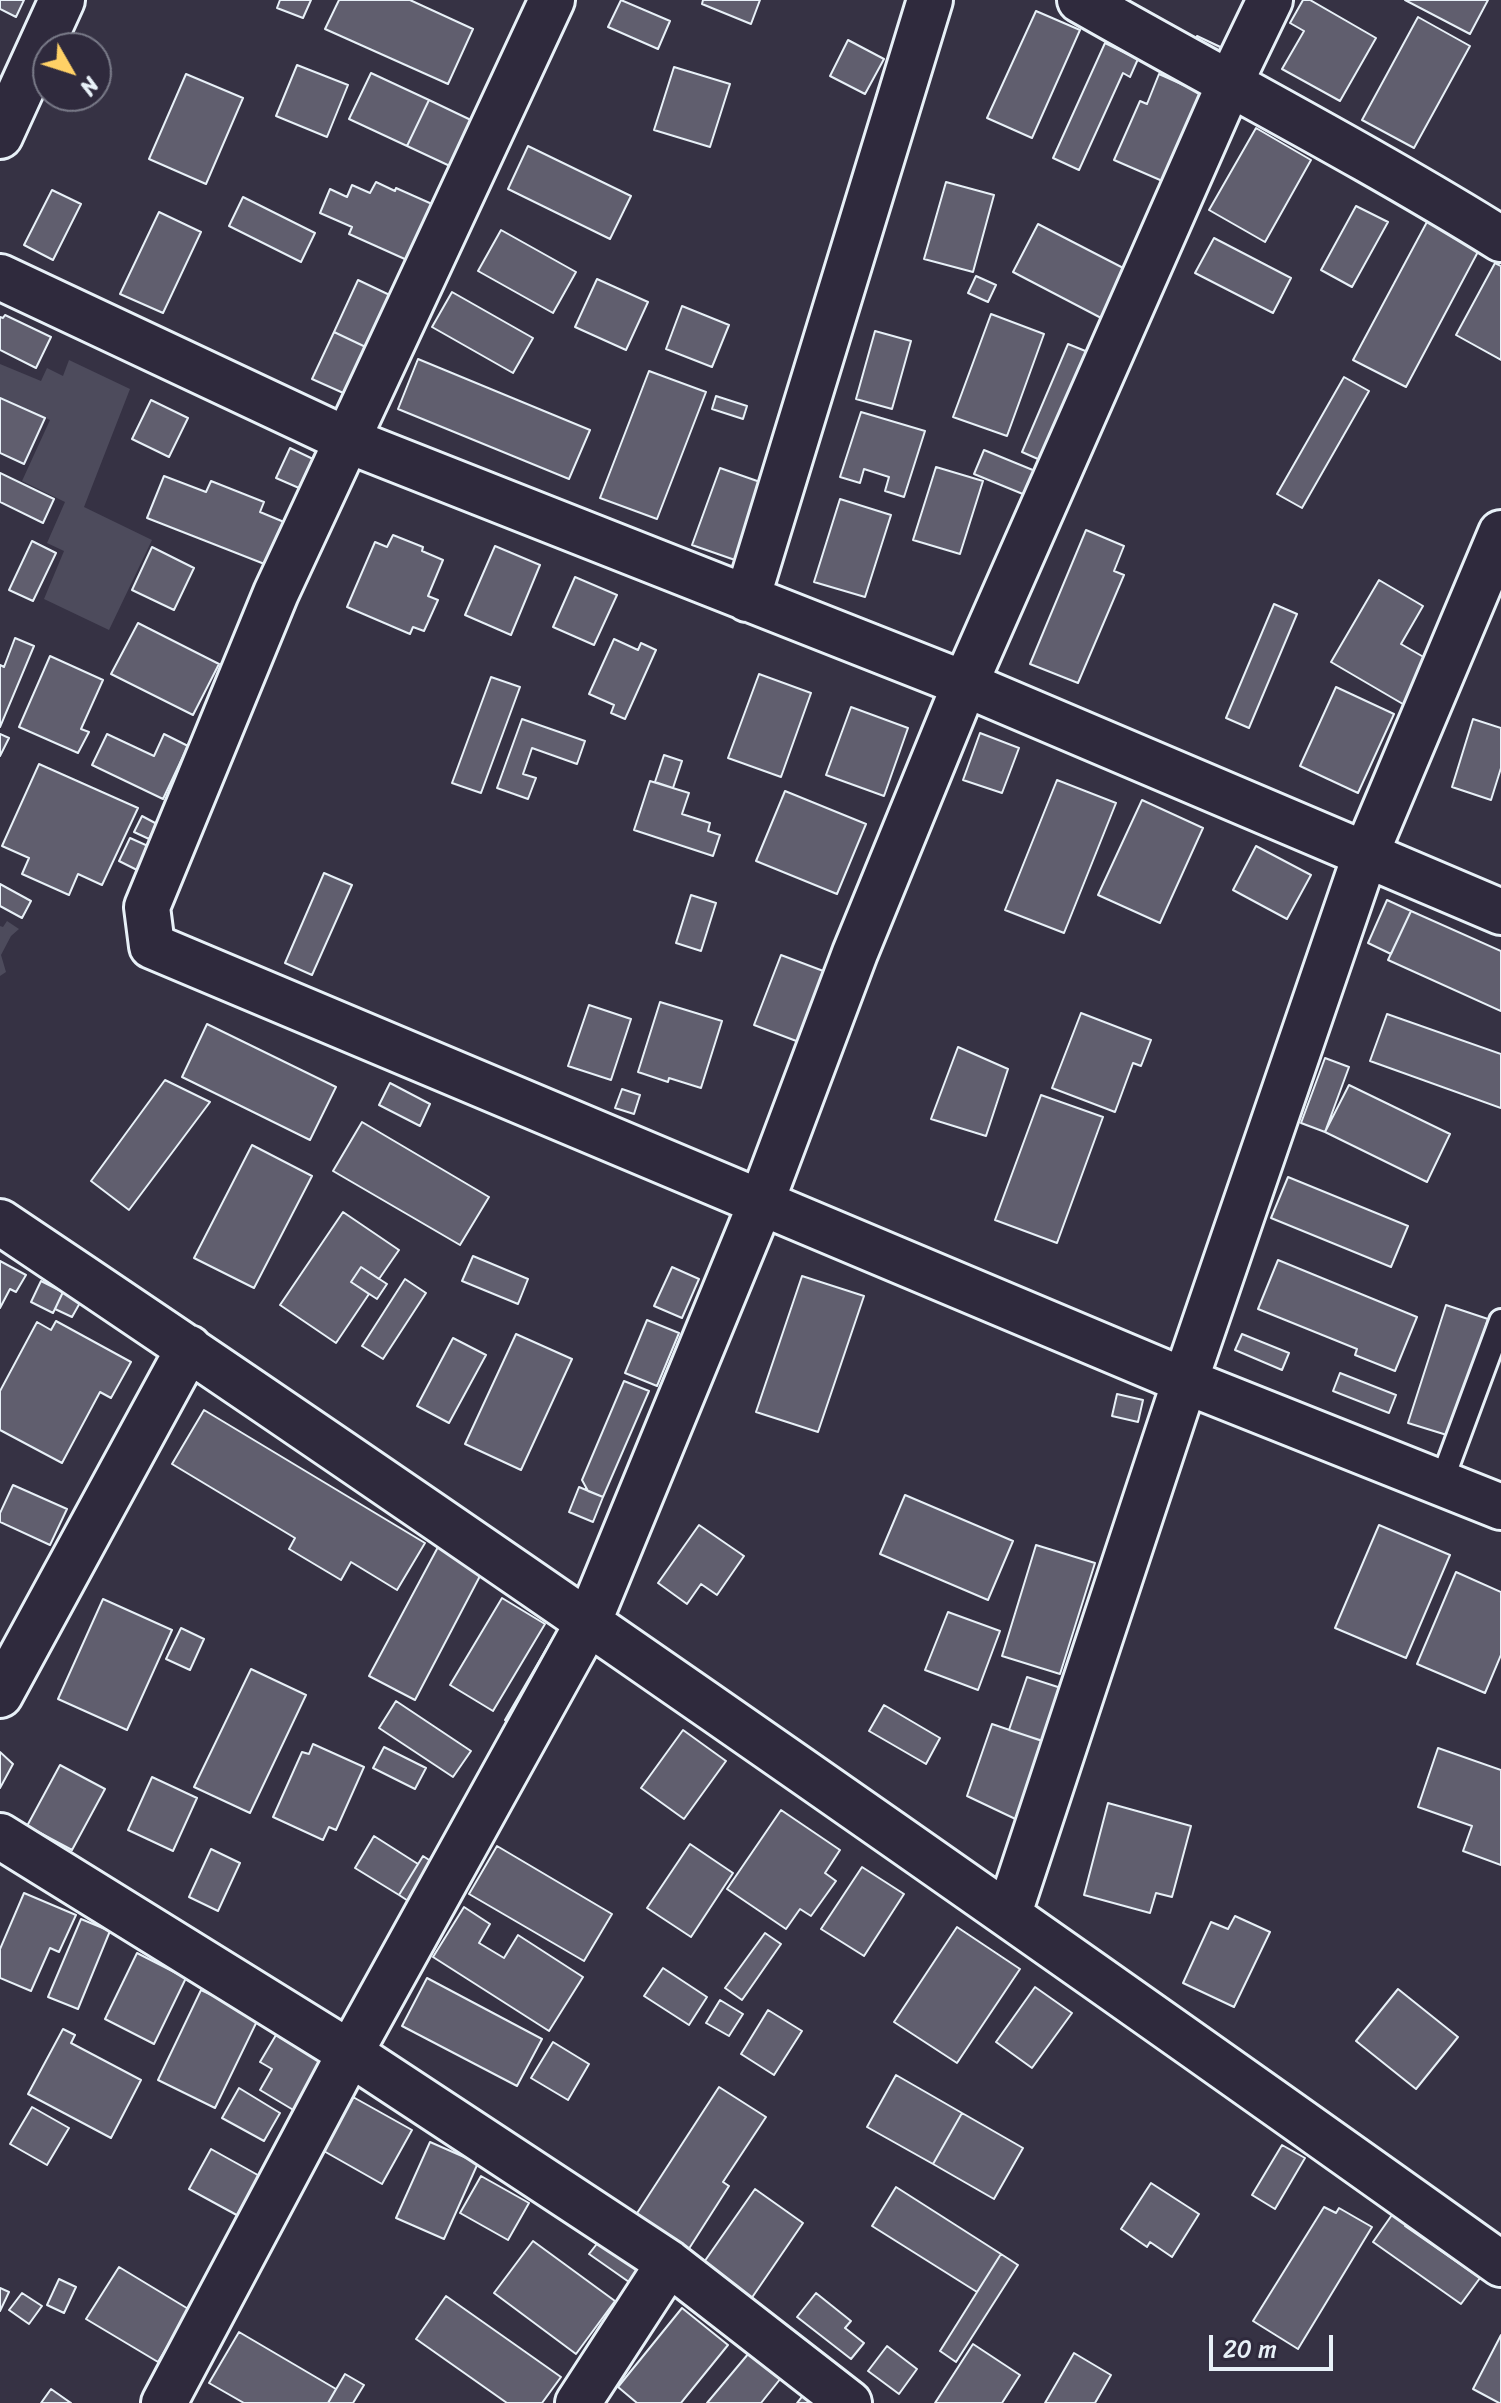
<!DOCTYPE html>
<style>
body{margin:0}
#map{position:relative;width:1501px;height:2403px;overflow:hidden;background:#363244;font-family:Sriracha,sans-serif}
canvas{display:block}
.north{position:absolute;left:32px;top:32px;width:80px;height:80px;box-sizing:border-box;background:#2f2a3d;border:2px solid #797a88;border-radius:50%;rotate:129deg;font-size:22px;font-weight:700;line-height:32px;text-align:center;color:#e8f1f8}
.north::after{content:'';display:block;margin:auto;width:28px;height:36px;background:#ffd166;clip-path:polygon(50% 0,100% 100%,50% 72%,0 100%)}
.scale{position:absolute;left:1209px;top:2335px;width:124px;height:36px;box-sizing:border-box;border:4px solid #e8f1f8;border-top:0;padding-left:10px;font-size:24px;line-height:28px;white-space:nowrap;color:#e8f1f8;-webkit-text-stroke:6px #2f2a3d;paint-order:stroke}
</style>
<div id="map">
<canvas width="1501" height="2403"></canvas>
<div class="north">N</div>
<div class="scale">20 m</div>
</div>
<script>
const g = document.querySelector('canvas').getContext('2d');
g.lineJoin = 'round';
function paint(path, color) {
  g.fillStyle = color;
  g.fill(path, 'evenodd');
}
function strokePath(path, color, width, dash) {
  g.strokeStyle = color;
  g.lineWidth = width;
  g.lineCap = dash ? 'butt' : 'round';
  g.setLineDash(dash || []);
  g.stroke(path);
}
paint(new Path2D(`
 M69 360 130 389 84 507 152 540 109 630 44 599 64 551 47 543 65 502 22 481 50 420 0 397V364L41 381 47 368 63 376Z
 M7 921 19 929 11 936 1 955 6 972 0 976V926L3 927Z`), '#4d4b5c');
const building = new Path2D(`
 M0 0H24L16 17 0 9Z
 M280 0H311L303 18 277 8Z
 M339 0H410L473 29 448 84 325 29Z
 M621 0 670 21 658 49 608 27Z
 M703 0H760L751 24 702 4Z
 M1303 0H1310L1376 38 1340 101 1282 69 1304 31 1290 23Z
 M1405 0H1488L1470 34Z
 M1036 11 1080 30 1032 138 987 118Z
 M1418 17 1470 46 1414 148 1362 120Z
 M1197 36 1231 52 1222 72 1189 57Z
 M848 40 884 59 865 94 830 76Z
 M1105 43 1138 59 1130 77 1123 73 1079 170 1053 158Z
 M297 65 348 85 327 137 276 116Z
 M674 67 730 84 710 147 654 130Z
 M371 73 429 100 407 146 349 119Z
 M186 74 243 98 206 184 149 159Z
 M1159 74 1206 95 1167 183 1114 160 1140 101 1147 104Z
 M429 100 473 121 452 167 407 146Z
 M1256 128 1311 160 1265 242 1209 210Z
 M528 146 631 196 610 239 508 189Z
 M376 182 395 191 396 188 432 204 407 260 349 234 352 227 320 213 330 189 347 197 352 185 370 193Z
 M946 182 994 195 973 272 924 259Z
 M52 190 81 204 53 260 24 245Z
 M243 197 315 233 301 262 229 226Z
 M1356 206 1388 222 1352 287 1321 270Z
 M159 212 201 232 163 313 120 294Z
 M1428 220 1480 248 1406 387 1353 360Z
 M1038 224 1131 272 1105 320 1013 272Z
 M501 230 576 272 553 313 478 271Z
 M1214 238 1291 278 1273 313 1195 273Z
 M1495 263 1501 266V360L1456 335Z
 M976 276 996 285 988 302 968 293Z
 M597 279 648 302 626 350 575 327Z
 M358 280 396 298 372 350 334 332Z
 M452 292 533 338 513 373 432 327Z
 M682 306 729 325 712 367 666 349Z
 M991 314 1044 334 1007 436 953 417Z
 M5 315 51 337 36 368 0 350V317L3 318Z
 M875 331 911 341 892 409 856 399Z
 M334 332 372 350 350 396 312 379Z
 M1068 344 1093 354 1047 463 1022 452Z
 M418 359 590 430 569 479 398 409Z
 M649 371 706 392 657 519 600 498Z
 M1344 377 1369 391 1302 508 1277 494Z
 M716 396 747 406 743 419 712 409Z
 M0 398 45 418 24 464 0 453Z
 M151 400 188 418 169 457 132 439Z
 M861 412 925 431 904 497 885 491 889 477 864 469 860 483 840 477Z
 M290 448 313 459 299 488 276 478Z
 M984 450 1045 475 1035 499 974 474Z
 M936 467 983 481 960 554 913 540Z
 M720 468 763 483 735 560 692 545Z
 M0 473 54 499 43 523 0 502Z
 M164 476 206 492 211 481 264 502 260 512 284 522 267 565 147 518Z
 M840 499 891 515 865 597 814 582Z
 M1086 530 1124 546 1114 571 1124 575 1078 683 1030 664Z
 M393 535 423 547 422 551 443 560 428 596 438 600 424 631 413 627 410 634 347 607 375 542 387 547Z
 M32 541 56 553 33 601 9 590Z
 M495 546 540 565 511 635 465 615Z
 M152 547 194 568 174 610 132 590Z
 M575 577 617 595 594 645 553 627Z
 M1379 580 1423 606 1401 644 1434 663 1408 707 1331 662Z
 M1274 604 1297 614 1249 728 1226 718Z
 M138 623 219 664 193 715 111 674Z
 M15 638 34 646 0 727V665L4 667Z
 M614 639 638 650 641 643 656 650 625 719 611 713 614 705 589 694Z
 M50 656 103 680 81 729 89 732 78 753 19 727Z
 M759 674 811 693 781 777 728 758Z
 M491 677 520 687 481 793 452 783Z
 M1336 687 1394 714 1358 793 1300 766Z
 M851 707 908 728 884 796 826 775Z
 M522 719 585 741 577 764 532 748 523 774 536 778 528 799 497 788Z
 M1473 719 1501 728V768L1491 800 1452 787Z
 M980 733 1019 748 1002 793 963 780Z
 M0 734 9 738 0 756Z
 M107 734 154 756 164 734 188 746 163 799 92 765Z
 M664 755 682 761 673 788 655 782Z
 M39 764 138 808 102 885 78 874 69 895 22 874 29 858 2 846Z
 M1057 780 1116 803 1064 933 1005 910Z
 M650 781 689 793 682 814 710 823 708 831 720 835 713 856 634 830Z
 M785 791 866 824 837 894 756 861Z
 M1142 800 1203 828 1160 923 1098 895Z
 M142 816 157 824 149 839 134 832Z
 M130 838 148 846 137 870 119 861Z
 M1256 846 1311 875 1287 919 1233 890Z
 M324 873 352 885 312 975 285 963Z
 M0 884 31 901 22 918 0 906Z
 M691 895 716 903 701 951 676 943Z
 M1387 900 1411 911 1391 954 1368 943Z
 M1411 911 1501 951V1011L1388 960Z
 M781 955 826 972 799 1042 754 1025Z
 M660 1002 722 1021 701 1088 669 1078 668 1082 638 1072Z
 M589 1005 631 1019 611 1080 568 1066Z
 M1081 1013 1151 1040 1141 1066 1133 1063 1115 1112 1052 1088Z
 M1387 1014 1501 1054V1108L1370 1061Z
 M207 1024 336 1087 310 1140 182 1077Z
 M958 1047 1008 1069 986 1136 931 1119Z
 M1325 1058 1349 1067 1325 1132 1301 1123Z
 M165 1080 210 1102 129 1210 91 1181Z
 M390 1083 430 1104 420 1126 379 1105Z
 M1349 1085 1450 1134 1427 1182 1325 1132Z
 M622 1089 640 1095 634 1114 615 1108Z
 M1041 1095 1103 1117 1057 1243 995 1220Z
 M362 1122 489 1197 460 1245 333 1171Z
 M252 1145 312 1176 254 1288 194 1258Z
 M1288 1177 1408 1226 1391 1267 1271 1218Z
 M343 1212 399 1250 379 1279 361 1267 351 1282 369 1294 336 1343 280 1305Z
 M473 1256 528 1279 518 1304 462 1281Z
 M1278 1260 1417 1317 1395 1371 1355 1355 1357 1349 1258 1309Z
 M0 1261 26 1275 16 1292 10 1289 0 1308Z
 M361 1267 387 1284 377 1299 351 1282Z
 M672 1267 699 1279 682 1318 654 1306Z
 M802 1276 864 1296 818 1432 756 1412Z
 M405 1279 426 1293 383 1359 362 1346Z
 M41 1281 63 1292 53 1313 31 1302Z
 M63 1292 81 1301 72 1317 55 1309Z
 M1446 1305 1488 1319 1450 1436 1408 1423Z
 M647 1320 679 1333 657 1386 625 1373Z
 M56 1321 131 1362 111 1398 100 1392 62 1463 0 1430V1391L37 1322 51 1330Z
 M516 1334 572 1359 521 1470 465 1444Z
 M1242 1334 1289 1353 1282 1370 1235 1350Z
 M453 1338 486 1355 449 1423 417 1406Z
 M1340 1373 1396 1395 1389 1413 1333 1391Z
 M624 1381 649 1391 603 1497 588 1491 582 1480Z
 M1117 1394 1143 1400 1138 1422 1112 1416Z
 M204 1410 425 1543 397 1590 351 1562 341 1580 289 1549 295 1538 172 1464Z
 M13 1485 67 1509 50 1545 0 1522V1513Z
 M579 1487 603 1497 593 1522 569 1512Z
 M905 1495 1013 1541 988 1600 880 1554Z
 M699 1525 744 1556 717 1595 701 1584 687 1604 658 1583Z
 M1379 1525 1450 1555 1406 1658 1335 1628Z
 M1036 1545 1095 1563 1060 1674 1002 1656Z
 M438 1547 480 1576 415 1700 369 1676Z
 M1456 1572 1501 1592V1655L1485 1693 1417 1664Z
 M502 1598 545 1624 493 1711 450 1685Z
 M103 1599 172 1630 127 1730 58 1699Z
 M948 1612 1000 1631 978 1690 925 1670Z
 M181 1628 204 1639 190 1670 166 1659Z
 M555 1634 567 1642 518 1727 505 1720Z
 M251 1669 306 1695 250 1813 194 1787Z
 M1027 1677 1064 1689 1046 1742 1009 1730Z
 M396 1701 471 1751 453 1777 379 1728Z
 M884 1705 940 1738 926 1764 869 1731Z
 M992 1724 1051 1744 1026 1824 967 1796Z
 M683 1730 726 1761 684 1819 641 1788Z
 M313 1744 364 1767 336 1830 329 1827 323 1840 273 1817 302 1752 309 1754Z
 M384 1747 426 1768 415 1789 373 1768Z
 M1438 1748 1501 1770V1865L1463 1851 1472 1826 1418 1807Z
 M0 1752 13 1764 0 1788Z
 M60 1765 105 1789 72 1850 27 1826Z
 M152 1777 197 1798 173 1851 128 1830Z
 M1108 1803 1191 1826 1172 1897 1156 1893 1150 1913 1084 1895Z
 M781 1810 840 1850 825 1873 836 1881 811 1916 800 1909 786 1929 727 1889Z
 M374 1836 418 1864 399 1895 355 1868Z
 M690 1844 733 1873 691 1937 647 1908Z
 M497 1846 612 1914 584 1961 469 1894Z
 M211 1849 240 1863 218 1911 189 1897Z
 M423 1856 440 1867 416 1906 399 1895Z
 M862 1867 904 1894 864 1956 821 1929Z
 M24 1893 76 1915 59 1952 50 1948 31 1991 0 1978V1949Z
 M464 1907 490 1924 479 1943 504 1958 518 1935 583 1977 549 2031 433 1957Z
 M1235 1916 1270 1932 1234 2007 1183 1983 1211 1922 1228 1929Z
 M81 1919 110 1931 78 2009 48 1997Z
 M957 1927 1020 1969 957 2063 894 2022Z
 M765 1933 781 1944 742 2000 725 1988Z
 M137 1953 186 1978 154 2044 105 2019Z
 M663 1968 707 1997 689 2025 644 1996Z
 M427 1978 542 2039 517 2086 402 2026Z
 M1035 1987 1072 2013 1032 2068 996 2042Z
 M1398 1989 1458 2037 1416 2089 1356 2041Z
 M201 1990 259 2017 215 2108 158 2080Z
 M720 2000 743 2014 729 2036 706 2023Z
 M768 2010 802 2031 774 2075 741 2054Z
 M63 2029 75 2035 71 2043 141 2080 111 2138 28 2094Z
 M276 2035 323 2063 295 2111 260 2090 272 2069 260 2062Z
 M553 2042 589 2064 568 2100 531 2078Z
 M896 2075 962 2113 933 2164 867 2127Z
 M719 2087 766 2117 723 2182 729 2186 683 2258 630 2224Z
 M239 2088 280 2113 264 2141 222 2118Z
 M353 2097 412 2130 382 2184 322 2150Z
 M32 2107 69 2128 47 2165 10 2144Z
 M962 2113 1023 2148 994 2199 933 2164Z
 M430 2142 478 2163 444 2239 396 2218Z
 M1282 2145 1305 2158 1275 2209 1252 2195Z
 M211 2149 265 2179 244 2219 189 2189Z
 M481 2176 529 2203 508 2240 460 2213Z
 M1151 2183 1199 2214 1172 2257 1150 2242 1147 2247 1121 2229Z
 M896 2187 1001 2254 977 2292 872 2226Z
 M755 2189 803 2223 751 2299 702 2265Z
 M1324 2207 1336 2213 1339 2208 1372 2227 1298 2349 1253 2321Z
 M1394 2212 1407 2221 1405 2226 1480 2278 1461 2304 1373 2242Z
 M603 2236 642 2264 629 2282 589 2254Z
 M533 2241 615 2301 576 2354 494 2293Z
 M1001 2254 1018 2265 956 2362 940 2351Z
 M119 2267 190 2310 158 2362 86 2319Z
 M59 2279 76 2287 64 2313 47 2305Z
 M0 2288 9 2292 0 2311Z
 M22 2293 42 2306 29 2324 9 2310Z
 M816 2293 851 2321 845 2328 864 2343 851 2359 797 2317Z
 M446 2296 561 2377 542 2403H507L416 2339Z
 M682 2308 728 2345 681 2403H637L618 2387Z
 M239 2332 336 2389 328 2403H244L209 2383Z
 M1501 2335V2403H1499L1473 2389Z
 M973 2344 1020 2375 1002 2403H935Z
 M887 2346 917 2369 899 2394 868 2371Z
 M754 2347 785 2373 761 2403H707Z
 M1074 2353 1111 2375 1095 2403H1045Z
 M345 2374 364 2385 353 2403H328Z
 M51 2389 71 2403H41Z
 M808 2389 825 2403H797Z`);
paint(building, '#605e6e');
strokePath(building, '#e8f1f8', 2);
const service = new Path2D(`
 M1441 1483 1501 1321`);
const minor = new Path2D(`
 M552 0 276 593 147 907 152 946 1185 1381 1501 1507
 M1080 0C1220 80 1364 154 1501 239
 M0 136 62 0
 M0 277 347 440 965 684 1501 912
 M747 599 930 0
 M0 1222C506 1561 1005 1910 1501 2264
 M0 1695 189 1348
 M0 1836 350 2053 669 2263 849 2403
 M1009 1913 1185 1381 1365 856 1501 533
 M164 2403 350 2053 589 1621 761 1203 855 953 965 684 1229 85 1270 0
 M578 2403 669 2263`);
strokePath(service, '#e8f1f8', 28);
strokePath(minor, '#e8f1f8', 50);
strokePath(service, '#2f2a3d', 22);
strokePath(minor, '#2f2a3d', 44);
</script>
